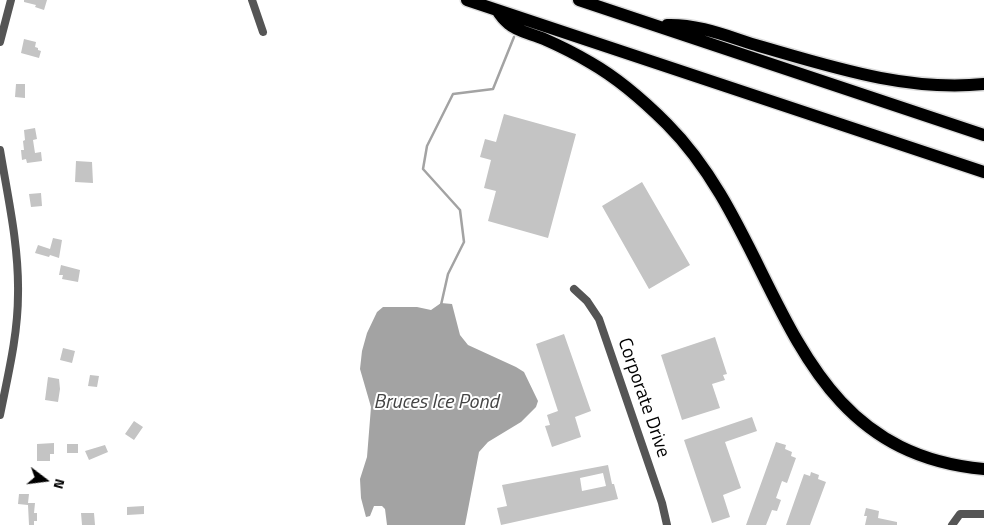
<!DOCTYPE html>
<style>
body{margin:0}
#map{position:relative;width:984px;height:525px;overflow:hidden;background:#fff;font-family:"Titillium Web",sans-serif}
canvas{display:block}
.north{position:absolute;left:20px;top:455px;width:50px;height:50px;-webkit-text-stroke:4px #fff;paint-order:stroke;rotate:105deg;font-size:14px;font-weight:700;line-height:20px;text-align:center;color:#000}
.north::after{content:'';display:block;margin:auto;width:18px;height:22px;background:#000;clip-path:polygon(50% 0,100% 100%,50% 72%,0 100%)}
</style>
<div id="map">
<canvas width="984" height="525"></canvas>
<div class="north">N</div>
</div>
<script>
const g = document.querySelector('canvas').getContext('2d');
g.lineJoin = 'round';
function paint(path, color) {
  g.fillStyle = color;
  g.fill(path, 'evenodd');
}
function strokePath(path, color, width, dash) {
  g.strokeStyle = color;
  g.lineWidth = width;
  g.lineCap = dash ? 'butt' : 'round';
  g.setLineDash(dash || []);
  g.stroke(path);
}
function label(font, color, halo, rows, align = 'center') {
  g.font = font + ' "Titillium Web",sans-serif';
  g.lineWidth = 4;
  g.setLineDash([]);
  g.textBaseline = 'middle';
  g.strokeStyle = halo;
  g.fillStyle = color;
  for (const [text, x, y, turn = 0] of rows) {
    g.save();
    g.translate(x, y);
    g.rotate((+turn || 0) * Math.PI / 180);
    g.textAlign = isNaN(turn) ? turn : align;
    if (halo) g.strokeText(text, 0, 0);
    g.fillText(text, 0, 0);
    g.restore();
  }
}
paint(new Path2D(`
 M441 303 452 304 460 335 468 345 516 367 524 372 538 401 536 407 521 422 488 442 479 452 465 525H387L385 509 382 506H374L370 516 366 517 361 498 360 479 367 457 371 407 360 369 362 351 367 333 377 312 383 307H417L431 310Z`), '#a3a3a3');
strokePath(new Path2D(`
 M441 305 448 274 464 242 460 210 423 169 427 146 453 94 493 89 514 37`), '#a3a3a3', 2.5);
paint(new Path2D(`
 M24 0H47L44 10 35 7 36 5 24 2Z
 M24 39 36 42 35 47 38 48V50L41 51 39 58 21 53Z
 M16 84H25V98L15 97Z
 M504 114 576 134 548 238 488 221 496 191 484 188 491 160 480 157 485 139 496 142Z
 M35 128 37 139 33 140 35 153 41 152 42 161 27 163 26 159 22 160 21 150H24L23 141 25 140 24 130Z
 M76 161 92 162 93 183 75 182Z
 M642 182 690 265 649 289 602 206Z
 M41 193 42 206 31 207 29 194Z
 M53 238 62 240 59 258 50 255 49 257 35 253 38 245 50 249Z
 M61 265 80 270 78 282 62 279 63 275H59Z
 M564 334 591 411 575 417 581 437 552 447 545 426 550 425 547 415 558 411 536 344Z
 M715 337 727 374 723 375 725 380 712 384 720 408 682 420 661 355Z
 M63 348 75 351 72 363 60 360Z
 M90 375 99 376 97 387 88 386Z
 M48 377 59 379 60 389 58 402 45 400Z
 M752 417 757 431 725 442 741 488 723 495 730 517 712 523 684 440Z
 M134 421 143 427 134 440 125 434Z
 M776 442 786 445 785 449 792 452 791 456 796 458 787 483 782 481 776 498 781 500 777 511 772 510 766 525H746Z
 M54 443V454H50V461H37V444Z
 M67 444H78V453H67Z
 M105 445 108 452 89 460 85 451Z
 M608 465 612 484H614L618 499 501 525 497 508 507 506 502 485ZM603 473 606 486 582 491 580 478Z
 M811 472 819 475 818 479 826 482 810 525H786L804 474 810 476Z
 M19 494H29L28 503H35L34 513H37V521H34V525H29L28 505 18 504Z
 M144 506V514L127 515V507Z
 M866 508 879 511 878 518 897 522V525H865L867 516H864Z
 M81 513H94L95 525H82Z`), '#c4c4c4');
const highway = new Path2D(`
 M467 0 984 172
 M579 0 984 135
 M497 10C500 15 504 20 509 24 518 32 533 34 544 39 560 46 576 54 591 63 619 79 644 101 667 124 785 242 780 451 984 469
 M667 25C699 24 729 37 759 46 832 67 908 92 984 84`);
strokePath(highway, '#dbdbdb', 15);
strokePath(new Path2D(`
 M252 0 263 32
 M0 42 11 0
 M0 150C8 198 19 246 18 294 18 335 8 375 0 415
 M574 289 587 301 599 319 662 503 667 525
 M952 525 960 514H984`), '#555', 8);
strokePath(highway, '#000', 12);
label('19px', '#000', '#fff', [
 ["Corporate Drive",643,398,71]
]);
label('italic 20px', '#444', '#fff', [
 ["Bruces Ice Pond",436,403]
]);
</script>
